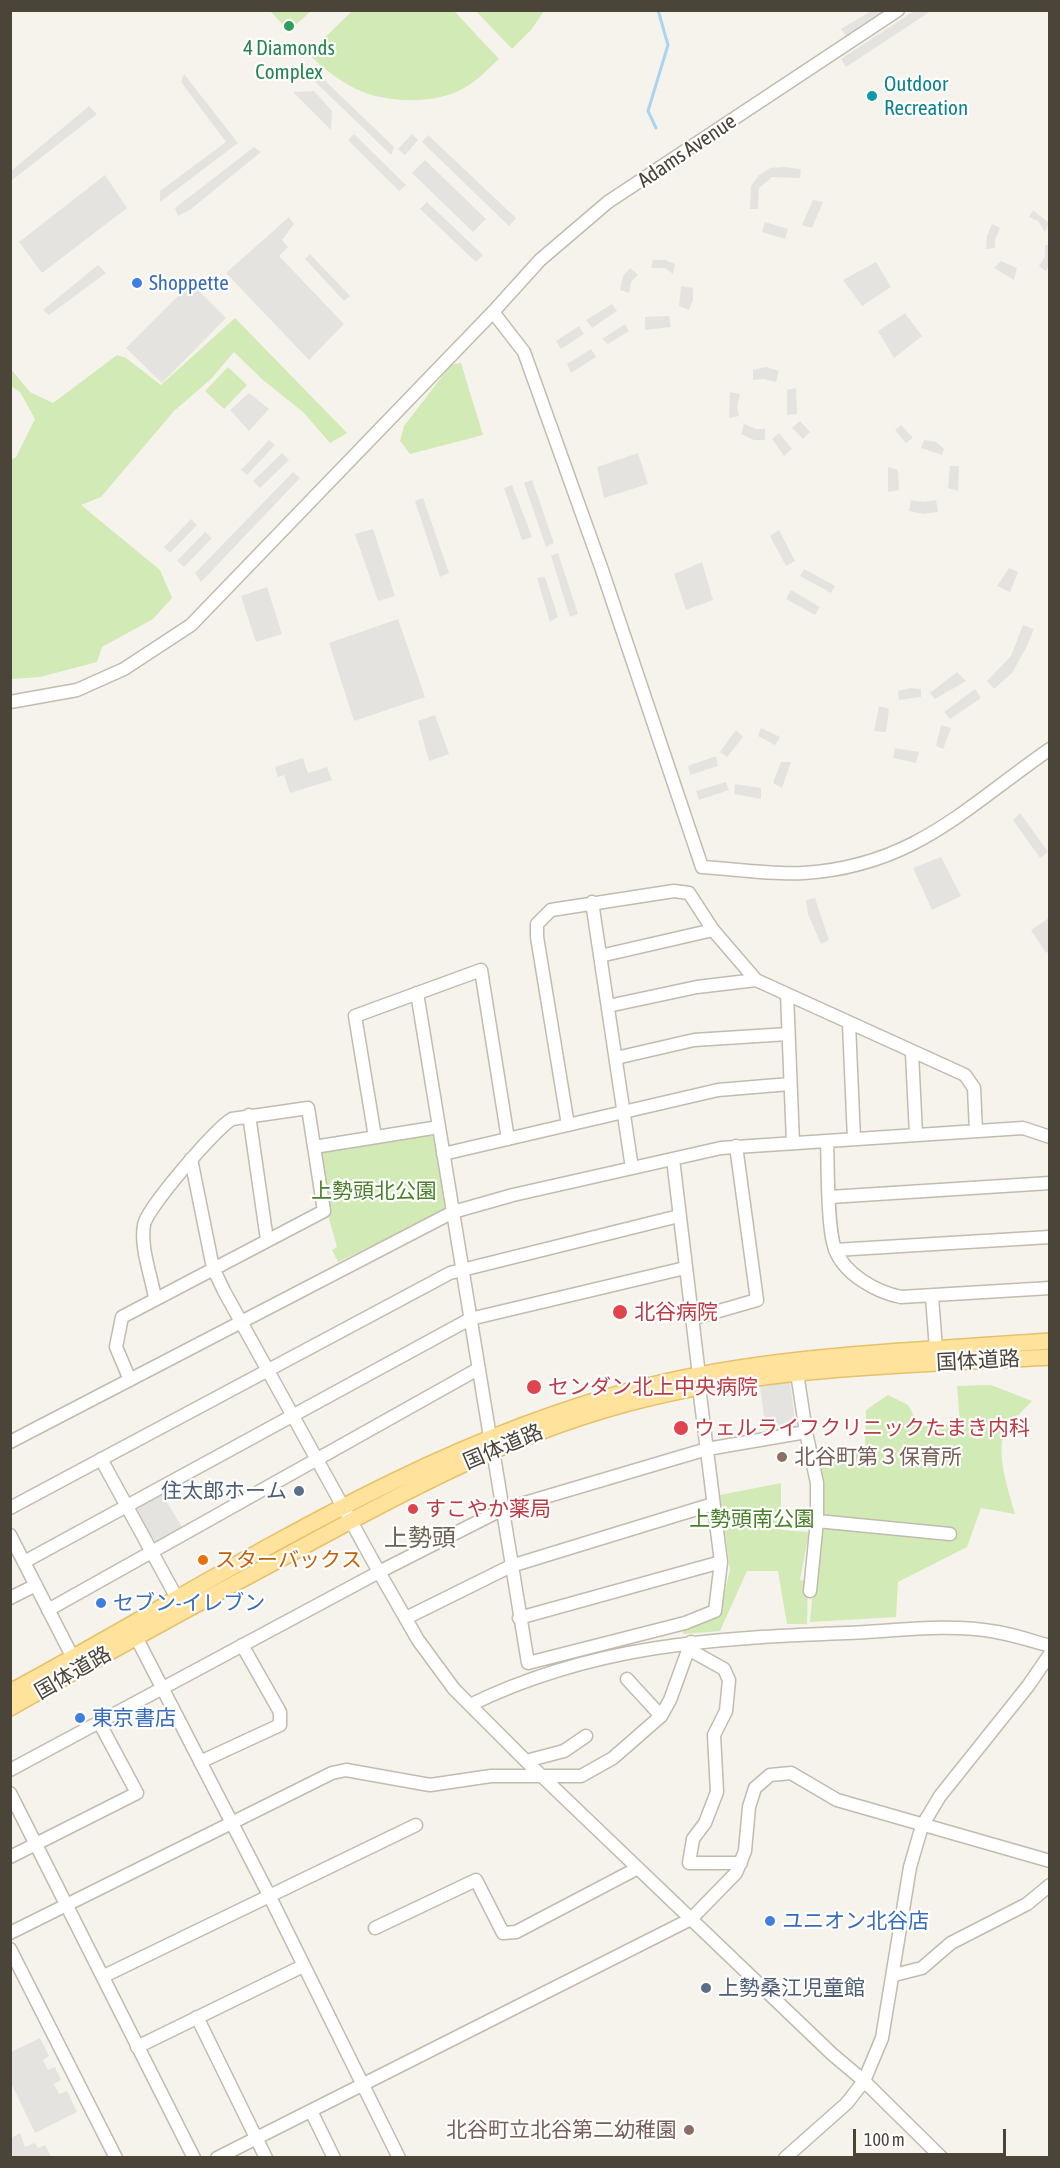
<!DOCTYPE html>
<meta charset="utf-8">
<style>
body{margin:0}
#map{position:relative;width:1060px;height:2168px;overflow:hidden;background:#f6f3ec;font-family:"Asap Condensed",sans-serif}
canvas{display:block}
.frame{position:absolute;inset:0;border:12px solid #4b4439;pointer-events:none}
.scale{position:absolute;left:853px;top:2129px;width:153px;height:27px;box-sizing:border-box;border:3px solid #4b4439;border-top:0;padding-left:8px;font-size:18px;line-height:21px;white-space:nowrap;color:#4b4439;-webkit-text-stroke:4px #fff;paint-order:stroke}
</style>
<div id="map">
<canvas width="1060" height="2168"></canvas>
<div class="frame"></div>
<div class="scale">100 m</div>
</div>
<script>
const g = document.querySelector('canvas').getContext('2d');
g.lineJoin = 'round';
function paint(path, color) {
  g.fillStyle = color;
  g.fill(path, 'evenodd');
}
function strokePath(path, color, width, dash) {
  g.strokeStyle = color;
  g.lineWidth = width;
  g.lineCap = dash ? 'butt' : 'round';
  g.setLineDash(dash || []);
  g.stroke(path);
}
function label(font, color, halo, rows, align = 'center') {
  g.font = font + ' "Asap Condensed","Noto Sans JP",sans-serif';
  g.lineWidth = 4.5;
  g.setLineDash([]);
  g.textBaseline = 'middle';
  g.strokeStyle = halo;
  g.fillStyle = color;
  for (const [text, x, y, turn = 0] of rows) {
    g.save();
    g.translate(x, y);
    g.rotate((+turn || 0) * Math.PI / 180);
    g.textAlign = isNaN(turn) ? turn : align;
    if (halo) g.strokeText(text, 0, 0);
    g.fillText(text, 0, 0);
    g.restore();
  }
}
paint(new Path2D(`
 M270 11H311L289 31Z
 M454 11 499 59C488 69 477 81 464 88 435 105 385 103 356 89 338 80 322 67 308 54L352 11Z
 M476 11H544L531 30 512 49Z
 M235 318 347 433 330 443 303 412 263 380 234 352 211 379 174 411 101 497 81 505 160 570 172 598 153 619 102 647 97 662 40 677 11 679V460L16 457 35 419 20 392 11 386V369L30 392 53 403 117 355 126 358 161 385Z
 M461 363 483 435 410 454 400 441 404 426 451 365Z
 M228 367 247 385 224 409 205 391Z
 M437 1130 449 1203 444 1211 338 1262 332 1250 337 1247 327 1212 317 1149Z
 M991 1385 1032 1401C1023 1411 1009 1423 1004 1434 996 1455 1009 1493 1015 1514L981 1508 967 1547 898 1582 896 1617 810 1622 819 1524V1469L865 1445 866 1410 888 1395 908 1405 920 1426 960 1424 957 1386Z
 M781 1483V1530L809 1532 800 1580 808 1582 807 1624H787L778 1571H747L720 1631 683 1634V1627L719 1614 730 1570 720 1495Z`), '#d2eab5');
paint(new Path2D(`
 M871 11H888L847 37 841 29Z
 M914 11H931L846 67 841 59Z
 M316 72 394 147 391 155 306 73Z
 M184 74 238 143 160 202V191L226 142 181 82Z
 M314 91 332 111 331 130 293 92Z
 M89 106 97 114 11 181V171Z
 M354 134 406 185 399 191 348 140Z
 M412 134 418 140 405 155 398 149Z
 M428 135 516 218 509 226 422 142Z
 M254 147 261 152 191 209 178 216 175 208Z
 M425 160 486 219 473 232 412 173Z
 M783 167 801 169 800 178 772 177 759 188 758 209H750L751 186 759 175 770 168Z
 M105 175 127 208 42 273 19 242Z
 M813 200 823 202 812 228 802 225Z
 M427 202 483 255 476 262 420 209Z
 M1033 210 1049 223 1045 232 1038 221 1029 217Z
 M289 217 294 224 282 240 288 247 279 256 344 324 309 360 226 273Z
 M765 222 788 229 785 239 762 232Z
 M992 224 1000 228 995 240V248L986 249 987 236Z
 M1045 245H1050L1049 264 1046 271 1039 266 1045 257Z
 M310 254 350 296 344 301 305 259Z
 M653 260H665L675 264 673 274 665 268H651Z
 M1001 261 1017 268 1014 280 994 268Z
 M876 262 891 287 862 306 843 280Z
 M98 265 106 273 49 315 43 310Z
 M630 268 638 275 631 282 629 293 620 290 623 276Z
 M191 283 226 318 162 383 126 348Z
 M681 286 693 288V300L689 310 679 306Z
 M612 304 617 311 592 328 586 320Z
 M905 313 922 336 894 358 878 331Z
 M669 316 671 327 645 330V317Z
 M625 324 629 331 608 344 602 339Z
 M579 326 584 334 561 349 556 341Z
 M591 349 596 357 571 373 567 364Z
 M766 367 779 371 776 382 764 379 753 380V370Z
 M796 388 797 414 787 415V390Z
 M730 392 740 394 737 407 739 416 729 418Z
 M249 393 269 409 249 431 230 410Z
 M800 421 810 432 803 439 792 428Z
 M744 424 756 429H765V440H754L741 434Z
 M901 425 913 438 906 443 895 430Z
 M779 433 792 449 784 456 772 439Z
 M269 440 275 445 247 475 241 470Z
 M924 440 936 442 944 449 942 455 921 448Z
 M282 453 289 460 260 488 253 481Z
 M638 453 648 484 604 498 597 467Z
 M950 466H959L958 491 948 488Z
 M888 467 898 470 899 490 888 492Z
 M293 472 300 478 201 582 195 573Z
 M532 480 554 543 546 547 524 483Z
 M512 485 532 537 522 540 504 488Z
 M423 498 449 573 440 577 415 501Z
 M911 500 923 502 936 500 938 512 923 514 909 511Z
 M191 519 197 525 170 553 164 547Z
 M373 529 395 596 378 601 355 534Z
 M779 530 795 561 786 566 770 536Z
 M205 532 212 538 184 567 177 561Z
 M558 553 578 614 570 617 551 556Z
 M702 562 713 600 686 610 674 574Z
 M1009 568 1018 572 1010 592 997 586Z
 M804 569 835 586 831 593 800 576Z
 M545 577 558 617 550 622 537 578Z
 M267 587 282 634 256 642 241 596Z
 M791 590 820 607 815 615 786 599Z
 M398 619 425 697 354 721 329 643Z
 M1023 625 1034 629 1026 648 1012 673 994 689 987 681 1011 656Z
 M957 672 966 681 935 699 930 693Z
 M910 688 921 689V697L899 700 898 691Z
 M975 689 981 698 950 719 944 712Z
 M879 706 889 709 886 732 874 731Z
 M435 715 449 754 429 761 418 721Z
 M941 725 951 728 943 749 936 746Z
 M761 728 780 737 775 745 758 736Z
 M736 730 743 737 727 757 720 752Z
 M895 748 919 752 916 763 893 758Z
 M716 756 718 766 690 775 688 766Z
 M303 758 308 773 327 767 332 780 290 793 284 775 278 777 275 767Z
 M781 762H791L782 788 773 783Z
 M726 782 729 790 699 800 696 791Z
 M735 784 761 788V799L734 794Z
 M1020 813 1048 852 1040 858 1013 820Z
 M941 857 961 896 932 910 913 868Z
 M815 898 829 940 821 944 808 914 806 900Z
 M1049 918V951L1046 953 1031 930Z
 M790 1382 796 1428 766 1432 760 1386Z
 M161 1493 182 1527 156 1543 134 1509Z
 M40 2038 49 2056 43 2060 48 2070 55 2067 61 2080 54 2084 59 2094 67 2091 77 2112 35 2133 11 2083V2052Z
 M20 2133 25 2147 35 2143 38 2148 45 2145 51 2157H11V2138Z`), '#e5e3e0');
strokePath(new Path2D(`
 M656 128 648 111 668 45 658 10`), '#a9d4f2', 3);
const minor = new Path2D(`
 M493 312 524 352 601 567 702 867C735 869 771 875 804 873 914 866 966 807 1050 749
 M10 702 77 690 124 669 191 625 493 312 540 260 608 202 898 10
 M592 902 632 1168
 M600 956 713 930
 M417 993 490 1437
 M787 994 793 1143
 M608 1006 697 987 756 980 965 1075 974 1088 976 1131
 M849 1024 854 1139
 M912 1053 916 1135
 M616 1058 694 1040 788 1034
 M249 1115 267 1240
 M568 1125 537 937V924L551 910 674 891 689 893 713 930 756 980
 M375 1137 355 1016 481 970 508 1139
 M827 1141C828 1166 827 1228 835 1249 844 1274 876 1292 901 1297L1050 1288
 M314 1147 439 1127
 M443 1154 718 1090 790 1084
 M191 1159 213 1268 224 1291 379 1572 418 1640 454 1689 526 1761 832 2054 864 2081 942 2158
 M673 1159 699 1375
 M830 1197 1050 1183
 M835 1250 1050 1237
 M932 1297 936 1349
 M691 1319 757 1300 736 1146
 M797 1373 806 1432 817 1483V1521L810 1591
 M130 1380 116 1347 122 1317 324 1211 308 1108 232 1119C216 1128 146 1209 144 1225 140 1247 151 1275 155 1298
 M10 1442 453 1212 513 1195 721 1148 1023 1128 1050 1137
 M493 1450 528 1663 685 1623 715 1611 721 1562 699 1387
 M101 1459 178 1600
 M10 1508 450 1273 679 1216
 M817 1521 950 1534
 M10 1535 73 1658
 M24 1562 470 1319 685 1268
 M10 1598 36 1585
 M48 1610 478 1369
 M406 1618 511 1566 713 1504
 M519 1618 721 1562
 M136 1637 269 1895 399 2158
 M688 1649 724 1669 729 1680 726 1711 714 1735 717 1792 705 1823 693 1839 689 1863H741
 M627 1679 661 1716
 M470 1705C593 1645 712 1638 847 1633 896 1631 948 1623 997 1632 1015 1635 1032 1641 1050 1646
 M526 1761 564 1751 586 1736
 M200 1762 280 1725V1712L242 1645
 M10 1770 379 1572 501 1510 707 1449 806 1432
 M10 1793 194 2158
 M10 1857 137 1793 99 1722
 M375 1928 476 1880 503 1933 516 1932 638 1868
 M10 1933 332 1773 346 1770 430 1785 491 1776H581L613 1758 661 1716 670 1700 691 1642
 M10 1949 116 2158
 M894 1975 922 1968 951 1943 1027 1904 1050 1885
 M104 1976 416 1825
 M197 2017 266 2158
 M137 2047 303 1966
 M311 2111 334 2158
 M217 2158 691 1919 736 1873 745 1851 749 1807 755 1788 770 1775 791 1773 837 1800 1050 1861
 M785 2158 847 2103 864 2081 882 2038 910 1867 922 1826 940 1796 1028 1686 1050 1654`);
const major = new Path2D(`
 M10 1692C217 1581 414 1445 644 1387 773 1354 917 1351 1050 1341
 M10 1708C105 1654 200 1602 295 1551 409 1489 522 1428 649 1398 779 1366 916 1365 1050 1357`);
strokePath(minor, '#c2bbae', 15);
strokePath(major, '#e6c16a', 18);
strokePath(minor, '#fff', 12);
strokePath(major, '#ffe39c', 15);
for (const [x, y, r, color] of [
 [289,26,6,"#2e9e5b"],
 [872,96,6,"#0f9aa8"],
 [137,283,6,"#3f7fe0"],
 [620,1312,8,"#e0444e"],
 [534,1387,8,"#e0444e"],
 [681,1428,8,"#e0444e"],
 [782,1457,6,"#8d6e63"],
 [299,1491,6,"#5c6f8a"],
 [413,1509,6,"#e0444e"],
 [203,1560,6,"#e8710a"],
 [101,1603,6,"#3f7fe0"],
 [80,1718,6,"#3f7fe0"],
 [770,1921,6,"#3f7fe0"],
 [706,1988,6,"#5c6f8a"],
 [689,2130,6,"#8d6e63"]
]) {
  const dot = new Path2D();
  dot.arc(x, y, r, 0, 2 * Math.PI);
  g.fillStyle = color;
  g.fill(dot);
  strokePath(dot, '#fff', 2);
}
label('21px', '#27864d', '#fff', [
 ["4 Diamonds",289,48],
 ["Complex",289,72]
]);
label('21px', '#0d838f', '#fff', [
 ["Outdoor",884,84],
 ["Recreation",884,108]
], 'left');
label('21px', '#4b4439', '#fff', [
 ["Adams Avenue",687,151,-34],
 ["国体道路",978,1361,-3],
 ["国体道路",503,1447,-23],
 ["国体道路",73,1673,-30]
]);
label('21px', '#366cbe', '#fff', [
 ["Shoppette",149,283],
 ["セブン-イレブン",113,1603],
 ["東京書店",92,1718],
 ["ユニオン北谷店",782,1921]
], 'left');
label('21px', '#4a7f2a', '#fff', [
 ["上勢頭北公園",374,1191],
 ["上勢頭南公園",752,1519]
]);
label('21px', '#be3a42', '#fff', [
 ["北谷病院",634,1312],
 ["センダン北上中央病院",548,1387],
 ["ウェルライフクリニックたまき内科",694,1428],
 ["すこやか薬局",425,1509]
], 'left');
label('21px', '#785e54', '#fff', [
 ["北谷町第３保育所",794,1457],
 ["北谷町立北谷第二幼稚園",677,2130,"right"]
], 'left');
label('21px', '#4e5e75', '#fff', [
 ["住太郎ホーム",287,1491],
 ["上勢桑江児童館",718,1988,"left"]
], 'right');
label('21px', '#c56008', '#fff', [
 ["スターバックス",215,1560]
], 'left');
label('24px', '#6e6250', '#fff', [
 ["上勢頭",420,1538]
]);
</script>
